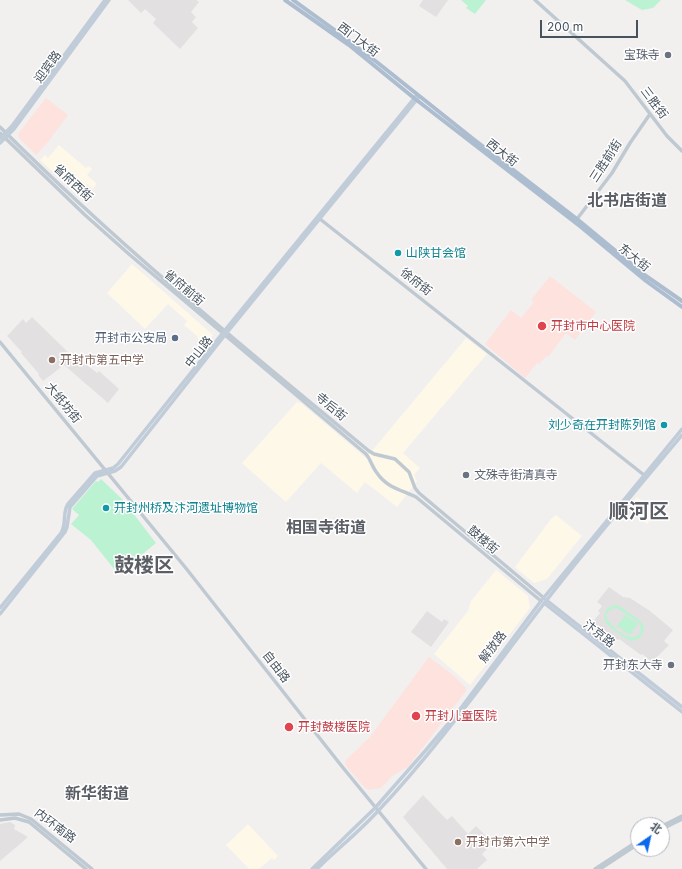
<!DOCTYPE html>
<meta charset="utf-8">
<style>
body{margin:0}
#map{position:relative;width:682px;height:869px;overflow:hidden;background:#f2efef;font-family:Inter,"Noto Sans SC",sans-serif}
canvas{display:block}
.north{position:absolute;left:630px;top:817px;width:40px;height:40px;box-sizing:border-box;background:#fff;border:1px solid #b5babf;border-radius:50%;rotate:34deg;font-size:11px;font-weight:700;line-height:16px;text-align:center;color:#46525e}
.north::after{content:'';display:block;margin:auto;width:14px;height:18px;background:#0d68ee;clip-path:polygon(50% 0,100% 100%,50% 72%,0 100%)}
.scale{position:absolute;left:540px;top:20px;width:98px;height:18px;box-sizing:border-box;border:2px solid #46525e;border-top:0;padding-left:5px;font-size:12px;line-height:14px;white-space:nowrap;color:#46525e;-webkit-text-stroke:3px #fff;paint-order:stroke}
</style>
<div id="map">
<canvas width="682" height="869"></canvas>
<div class="north">北</div>
<div class="scale">200 m</div>
</div>
<script>
const g = document.querySelector('canvas').getContext('2d');
g.lineJoin = 'round';
function paint(path, color) {
  g.fillStyle = color;
  g.fill(path, 'evenodd');
}
function strokePath(path, color, width, dash) {
  g.strokeStyle = color;
  g.lineWidth = width;
  g.lineCap = dash ? 'butt' : 'round';
  g.setLineDash(dash || []);
  g.stroke(path);
}
function label(font, color, halo, rows, align = 'center') {
  g.font = font + ' Inter,"Noto Sans SC",sans-serif';
  g.lineWidth = 3;
  g.setLineDash([]);
  g.textBaseline = 'middle';
  g.strokeStyle = halo;
  g.fillStyle = color;
  for (const [text, x, y, turn = 0] of rows) {
    g.save();
    g.translate(x, y);
    g.rotate((+turn || 0) * Math.PI / 180);
    g.textAlign = isNaN(turn) ? turn : align;
    if (halo) g.strokeText(text, 0, 0);
    g.fillText(text, 0, 0);
    g.restore();
  }
}
paint(new Path2D(`
 M59 145 86 168 88 166 92 169 87 175 97 184 93 189 87 184 77 195 40 160 45 155 48 158Z
 M132 264 213 335 205 345 197 338 198 337 184 325 187 321 168 304 145 329 107 293Z
 M466 338 487 354 403 453 420 468 414 475 417 481 397 507 365 482 357 493 321 463 286 502 242 463 297 402 302 404 366 458Z
 M637 497 657 513 647 524 627 509Z
 M556 515 582 536 547 579 534 583 515 567 551 519Z
 M496 570 528 596 530 608 470 685 434 654 468 611 471 601Z
 M248 824 278 856 274 860 272 858 259 869H249L226 845Z`), '#fdf8e8');
paint(new Path2D(`
 M128 0H196L199 2 191 12 196 17 192 22 198 28 180 49 153 23 156 19 145 9 141 13Z
 M423 0H448L436 17 419 6Z
 M32 317 74 358 78 361 83 362 97 373 99 371 119 389 108 403 64 365 43 381 38 375 39 374 21 353 22 352 7 336 23 319 26 323Z
 M609 587 623 597 630 598 650 611 673 630 664 641 669 645 652 662 642 654 641 655 619 639 618 640 615 639 613 642 589 626 600 613 598 611 602 606 597 602Z
 M427 611 442 622 444 619 449 622 431 647 411 632Z
 M423 795 447 820 452 816 468 834 476 826 493 843 482 854 487 860 477 869H447L403 817Z
 M10 822 15 825 14 829 28 837 0 861V824Z`), '#e3e0e1');
paint(new Path2D(`
 M46 98 68 115 48 142 36 155 19 138 18 134Z
 M550 276 596 312 575 340 566 333 548 357 546 356 539 364 537 363 525 378 485 344 511 310 521 318 534 302 531 300Z
 M429 657 454 676 466 688V691L408 767 392 776 381 788 370 790 365 788 347 767 345 764 346 760 370 737Z`), '#fde2de');
paint(new Path2D(`
 M461 0H486L475 14 466 8 468 6Z
 M625 0H661L653 8 642 10Z
 M101 479 122 499 156 543 118 574 91 540 71 524 79 515 72 509 96 481 98 482Z
 M616 605C621 606 625 610 629 613 633 616 639 619 642 623 648 631 638 644 629 640 622 637 610 628 606 623 602 614 606 606 616 605ZM617 608 639 623 641 630C635 649 608 625 606 616 608 611 611 608 617 608Z
 M625 615 638 624 630 635 617 626Z`), '#bbf2d2');
strokePath(new Path2D(`
 M535 0 625 81 667 136 682 151
 M0 127C116 243 243 347 369 451L374 454 395 459 409 472 415 488 419 493 544 598
 M0 133 85 215 130 255 366 454C371 460 372 467 377 473 387 488 402 490 416 497L541 601
 M320 219 644 475
 M577 219 612 173 630 143 650 114
 M0 342 185 567 340 764 426 869
 M0 815 19 814 31 819 92 869
 M0 820 15 818 29 822 86 869
 M662 826 682 816
 M662 829 682 819
 M595 869 638 841
 M600 869 638 844`), '#bfc9d2', 3.5);
strokePath(new Path2D(`
 M0 138 12 126 105 0
 M0 143 14 129 109 0
 M546 600 682 707
 M544 603 682 712
 M0 608 61 533C67 524 62 512 68 504L95 473 113 468 118 464 225 330 416 96
 M0 614 65 532 67 527 70 507 97 476 115 471 121 467 225 335 419 97
 M312 869 375 808 426 750 458 712 541 601 682 429
 M317 869C337 849 359 832 378 811 440 745 491 672 546 601 590 544 636 490 682 435`), '#c1ccd9', 3.5);
strokePath(new Path2D(`
 M285 0 349 45 414 98 581 227 646 281 682 307
 M293 0 336 31 378 63 472 138 577 219 646 276 682 301`), '#adbdd0', 4);
for (const [x, y, r, color] of [
 [668,55,4,"#6b7280"],
 [398,253,4,"#0f9aa8"],
 [542,326,5,"#e0444e"],
 [175,338,4,"#5c6f8a"],
 [52,360,4,"#8d6e63"],
 [664,425,4,"#0f9aa8"],
 [466,475,4,"#6b7280"],
 [106,508,4,"#0f9aa8"],
 [671,665,4,"#6b7280"],
 [416,716,5,"#e0444e"],
 [289,727,5,"#e0444e"],
 [458,842,4,"#8d6e63"]
]) {
  const dot = new Path2D();
  dot.arc(x, y, r, 0, 2 * Math.PI);
  g.fillStyle = color;
  g.fill(dot);
  strokePath(dot, '#fff', 1.5);
}
label('12px', '#46525e', '#fff', [
 ["西门大街",358,40,37],
 ["迎宾路",48,67,-54],
 ["三胜街",654,103,53],
 ["西大街",502,153,38],
 ["三胜前街",606,161,-57],
 ["省府西街",73,183,43],
 ["东大街",634,258,39],
 ["徐府街",416,282,38],
 ["省府前街",184,288,40],
 ["中山路",199,352,-52],
 ["大纸坊街",63,403,51],
 ["寺后街",331,407,40],
 ["鼓楼街",483,540,40],
 ["汴京路",599,634,38],
 ["解放路",493,647,-53],
 ["自由路",276,667,52],
 ["内环南路",55,826,37]
]);
label('12px', '#5b616d', '#fff', [
 ["宝珠寺",660,55],
 ["文殊寺街清真寺",474,475,"left"],
 ["开封东大寺",663,665]
], 'right');
label('12px', '#0d838f', '#fff', [
 ["山陕甘会馆",406,253],
 ["刘少奇在开封陈列馆",656,425,"right"],
 ["开封州桥及汴河遗址博物馆",114,508]
], 'left');
label('12px', '#be3a42', '#fff', [
 ["开封市中心医院",551,326],
 ["开封儿童医院",425,716],
 ["开封鼓楼医院",298,727]
], 'left');
label('12px', '#4e5e75', '#fff', [
 ["开封市公安局",167,338]
], 'right');
label('12px', '#785e54', '#fff', [
 ["开封市第五中学",60,360],
 ["开封市第六中学",466,842]
], 'left');
label('bold 16px', '#5b5f65', '#fff', [
 ["北书店街道",627,201],
 ["相国寺街道",326,528],
 ["新华街道",97,794]
]);
label('bold 20px', '#5b5f65', '#fff', [
 ["顺河区",639,512],
 ["鼓楼区",144,566]
]);
</script>
